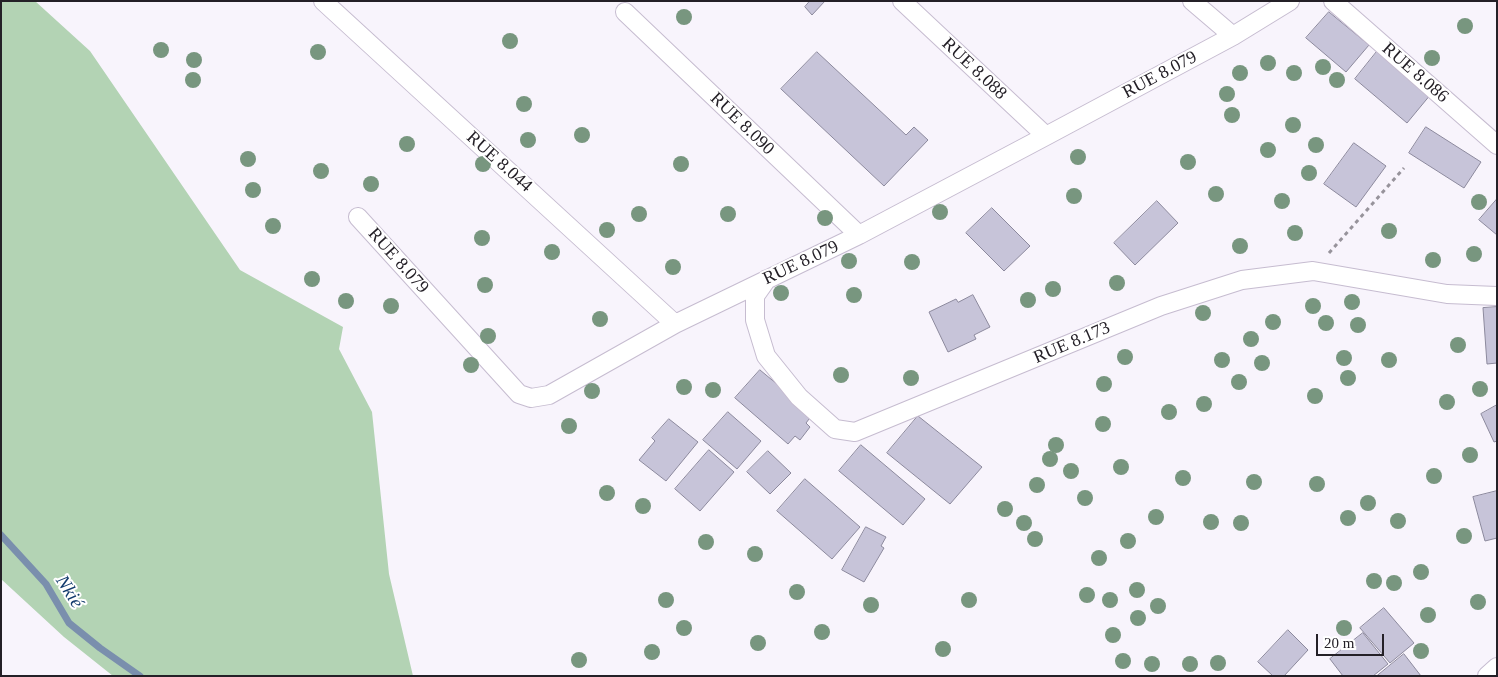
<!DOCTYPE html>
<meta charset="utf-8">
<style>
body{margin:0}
#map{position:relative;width:1498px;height:677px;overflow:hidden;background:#f8f4fc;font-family:Georgia,serif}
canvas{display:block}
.frame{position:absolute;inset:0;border:2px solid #242027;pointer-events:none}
.scale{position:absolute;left:1316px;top:634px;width:68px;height:22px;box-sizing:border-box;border:2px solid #242027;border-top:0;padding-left:6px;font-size:15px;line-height:18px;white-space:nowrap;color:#242027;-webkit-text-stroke:4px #fff;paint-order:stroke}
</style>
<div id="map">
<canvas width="1498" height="677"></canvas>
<div class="frame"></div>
<div class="scale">20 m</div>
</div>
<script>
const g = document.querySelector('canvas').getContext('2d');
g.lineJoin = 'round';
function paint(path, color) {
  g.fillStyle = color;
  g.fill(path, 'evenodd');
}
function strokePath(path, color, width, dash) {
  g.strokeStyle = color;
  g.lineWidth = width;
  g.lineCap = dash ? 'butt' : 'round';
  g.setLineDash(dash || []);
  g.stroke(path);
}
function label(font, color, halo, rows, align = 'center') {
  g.font = font + ' Georgia,serif';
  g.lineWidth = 4;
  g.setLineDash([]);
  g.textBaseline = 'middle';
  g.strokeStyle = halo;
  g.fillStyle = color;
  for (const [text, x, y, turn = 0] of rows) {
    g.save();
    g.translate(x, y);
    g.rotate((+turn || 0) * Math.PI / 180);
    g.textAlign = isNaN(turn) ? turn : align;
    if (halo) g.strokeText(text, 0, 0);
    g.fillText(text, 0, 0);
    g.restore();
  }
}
paint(new Path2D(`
 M1 1H35L90 51 240 270 343 327 339 349 372 412 389 574 413 676H113L64 637 1 579Z`), '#b3d3b4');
strokePath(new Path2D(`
 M1 535 46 584 69 623 100 648 140 676`), '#7a8fad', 7);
const building = new Path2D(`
 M810 1H825L812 15 805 7Z
 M1329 12 1369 45 1346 72 1306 38Z
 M1379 49 1431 94 1407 123 1355 79Z
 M817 52 906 135 914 127 928 140 884 186 781 89Z
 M1426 127 1481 162 1464 188 1409 153Z
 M1354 143 1386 166 1356 207 1324 184Z
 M1497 199V235L1479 220Z
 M1157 201 1178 223 1135 265 1114 243Z
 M992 208 1030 246 1004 271 966 233Z
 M973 295 990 327 974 335 976 339 948 352 929 312 956 299 958 302Z
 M1497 307V363L1487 364 1483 308Z
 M760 370 813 414 806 423 810 427 800 440 795 436 788 444 735 398Z
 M1497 405V441L1494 442 1481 414Z
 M728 412 761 441 737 469 703 440Z
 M918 416 982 467 950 504 887 453Z
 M669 419 698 442 666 481 639 460 655 441 652 438Z
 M861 445 925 499 903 525 839 471Z
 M709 450 734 472 700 511 675 489Z
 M768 451 791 473 770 494 747 472Z
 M805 479 860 527 832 559 777 511Z
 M1497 491V538L1485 541 1473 497Z
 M866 527 886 537 881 546 884 548 864 582 842 570Z
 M1384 608 1414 643 1390 663 1360 628Z
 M1288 630 1308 650 1284 676H1273L1258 662Z
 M1363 633 1388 664 1373 676H1343L1330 659Z
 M1404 654 1421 676H1377Z`);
paint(building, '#c7c4d9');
strokePath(building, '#8c899d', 1);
const minor = new Path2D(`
 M323 1 675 324
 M902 1 1046 136
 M1192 1 1233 36
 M1333 1 1497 145
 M625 12 859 235
 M358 217 519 394 531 398 549 395 675 324 859 235 1046 136 1233 36 1290 1
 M767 279 755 296V320L766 356 799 397 835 429 855 432 1161 306 1242 280 1313 271 1447 294 1497 296
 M1487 676 1497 667`);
strokePath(minor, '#c6bcd0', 20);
strokePath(new Path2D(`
 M1329 253 1404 168`), '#97939b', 3, [4, 4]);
strokePath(minor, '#fff', 18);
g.fillStyle = '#78967f';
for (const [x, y] of [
 [684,17],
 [1465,26],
 [510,41],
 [161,50],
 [318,52],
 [1432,58],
 [194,60],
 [1268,63],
 [1323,67],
 [1240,73],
 [1294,73],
 [193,80],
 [1337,80],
 [1227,94],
 [524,104],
 [1232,115],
 [1293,125],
 [582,135],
 [528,140],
 [407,144],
 [1316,145],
 [1268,150],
 [1078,157],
 [248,159],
 [1188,162],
 [483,164],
 [681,164],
 [321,171],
 [1309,173],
 [371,184],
 [253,190],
 [1216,194],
 [1074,196],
 [1282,201],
 [1479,202],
 [940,212],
 [639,214],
 [728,214],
 [825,218],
 [273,226],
 [607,230],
 [1389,231],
 [1295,233],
 [482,238],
 [1240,246],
 [552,252],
 [1474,254],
 [1433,260],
 [849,261],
 [912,262],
 [673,267],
 [312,279],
 [1117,283],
 [485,285],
 [1053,289],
 [781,293],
 [854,295],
 [1028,300],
 [346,301],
 [1352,302],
 [391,306],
 [1313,306],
 [1203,313],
 [600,319],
 [1273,322],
 [1326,323],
 [1358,325],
 [488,336],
 [1251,339],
 [1458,345],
 [1125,357],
 [1344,358],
 [1222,360],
 [1389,360],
 [1262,363],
 [471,365],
 [841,375],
 [911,378],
 [1348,378],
 [1239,382],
 [1104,384],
 [684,387],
 [1480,389],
 [713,390],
 [592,391],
 [1315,396],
 [1447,402],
 [1204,404],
 [1169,412],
 [1103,424],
 [569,426],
 [1056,445],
 [1470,455],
 [1050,459],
 [1121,467],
 [1071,471],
 [1434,476],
 [1183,478],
 [1254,482],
 [1317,484],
 [1037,485],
 [607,493],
 [1085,498],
 [1368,503],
 [643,506],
 [1005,509],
 [1156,517],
 [1348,518],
 [1398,521],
 [1211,522],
 [1024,523],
 [1241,523],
 [1464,536],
 [1035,539],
 [1128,541],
 [706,542],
 [755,554],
 [1099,558],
 [1421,572],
 [1374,581],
 [1394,583],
 [1137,590],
 [797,592],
 [1087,595],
 [666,600],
 [969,600],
 [1110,600],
 [1478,602],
 [871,605],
 [1158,606],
 [1428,615],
 [1138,618],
 [684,628],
 [1344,628],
 [822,632],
 [1113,635],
 [758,643],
 [943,649],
 [1421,651],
 [652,652],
 [579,660],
 [1123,661],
 [1218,663],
 [1152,664],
 [1190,664]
]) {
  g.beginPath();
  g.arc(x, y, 8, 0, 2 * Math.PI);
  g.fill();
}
label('18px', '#242027', '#fff', [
 ["RUE 8.088",974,69,43],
 ["RUE 8.086",1415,73,41],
 ["RUE 8.079",1160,75,-28],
 ["RUE 8.090",742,124,44],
 ["RUE 8.044",499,162,42],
 ["RUE 8.079",398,261,48],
 ["RUE 8.079",801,263,-25],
 ["RUE 8.173",1072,343,-23]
]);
label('italic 19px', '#133b6d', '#fff', [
 ["Nkié",69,592,58]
]);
</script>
